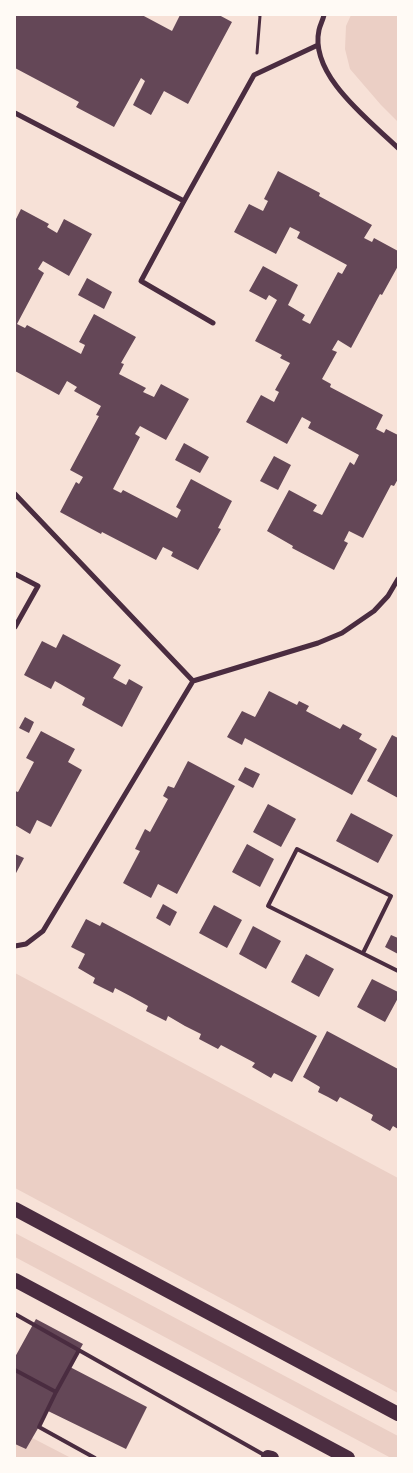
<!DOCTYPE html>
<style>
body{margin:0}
#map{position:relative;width:413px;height:1473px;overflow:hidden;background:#f7e1d7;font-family:"Libre Baskerville",serif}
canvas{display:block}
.frame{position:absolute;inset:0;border:16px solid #fffaf5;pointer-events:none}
</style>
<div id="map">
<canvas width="413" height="1473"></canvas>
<div class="frame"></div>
</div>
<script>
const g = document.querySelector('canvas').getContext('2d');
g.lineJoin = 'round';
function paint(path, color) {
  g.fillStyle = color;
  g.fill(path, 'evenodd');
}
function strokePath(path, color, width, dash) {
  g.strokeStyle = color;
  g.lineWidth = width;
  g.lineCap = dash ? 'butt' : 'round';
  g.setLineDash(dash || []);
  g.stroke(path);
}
paint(new Path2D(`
 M351 15H398V122L381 105 350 69 345 49 346 26Z
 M15 973 398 1178V1393L15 1188Z
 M15 1233 398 1436V1458H391L15 1257Z
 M15 1429 71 1458H15Z`), '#ebcfc5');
paint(new Path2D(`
 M15 15H142L172 31 180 15H219L232 22 188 104 164 91 151 115 133 105 145 81 141 78 114 127 76 107 79 102 15 68Z
 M278 171 320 193 319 196 372 225 364 238 372 242 374 238 398 251V266L382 295 380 294 351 348 338 340 332 350 337 352 322 379 331 384 330 387 383 415 376 429 384 433 386 429 398 435V479L394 486 391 485 363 538 349 531 344 541 348 543 334 570 292 548 293 546 267 531 289 490 317 505 313 511 322 515 350 462 354 465 359 455 308 428 311 422 302 417 287 444 246 422 261 395 274 402 279 392 275 390 290 363 280 358 282 355 255 341 277 300 269 295 266 300 249 291 263 266 298 285 288 305 305 315 302 320 310 324 338 272 342 274 347 265 297 238 300 232 290 227 276 254 234 232 249 204 263 211 268 201 264 199Z
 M21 209 49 224 47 227 57 233 64 219 92 234 69 276 43 261 38 269 44 273 17 324 25 328 27 325 81 354 85 345 79 342 94 314 136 337 121 363 124 364 119 374 146 388 143 392 154 397 161 384 189 399 166 440 140 426 135 434 140 437 113 489 121 493 123 490 177 518 181 510 176 507 191 479 232 501 218 528 221 529 198 570 171 556 173 552 163 547 156 560 102 532 101 534 60 512 76 482 79 484 83 477 70 470 99 416 96 415 101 406 74 391 77 387 67 381 59 395 15 371V221Z
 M87 278 112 292 104 309 78 295Z
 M184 443 209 457 200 473 175 460Z
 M274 456 291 465 278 490 260 481Z
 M63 634 121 665 113 678 126 685 129 679 143 687 122 727 82 705 85 698 55 681 51 689 24 675 42 641 56 648Z
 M269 691 297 705 299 701 309 706 306 711 340 729 343 724 362 734 359 739 377 749 352 795 245 738 242 745 227 737 242 711 255 717Z
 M25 717 34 722 29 733 19 728Z
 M41 731 75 749 68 762 82 770 51 827 37 820 30 834 15 825V791L18 792 34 762 26 758Z
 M392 735 398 738V798L367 781Z
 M188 761 235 786 177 894 158 884 151 898 123 883 140 851 135 849 145 829 150 832 168 799 163 796 168 786 174 788Z
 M245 767 260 774 253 788 238 780Z
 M268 804 296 819 281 847 253 832Z
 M351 813 393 835 378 863 336 841Z
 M247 844 274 859 260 887 232 872Z
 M15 854 24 858 15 875Z
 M163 904 177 912 170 926 156 918Z
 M214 905 242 920 227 948 199 933Z
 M86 919 100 926 102 922 317 1036 292 1082 274 1073 271 1078 252 1067 255 1063 221 1045 218 1049 199 1039 201 1034 185 1026 168 1016 166 1021 146 1011 148 1006 132 997 115 988 113 993 93 983 95 978 78 968 85 954 71 947Z
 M253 926 281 941 266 969 239 954Z
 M391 935 398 938V954L385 947Z
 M306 954 334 969 319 997 291 982Z
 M372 979 398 992V998L385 1022 357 1007Z
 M327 1031 398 1069V1129L393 1126 390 1131 371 1120 373 1115 340 1097 337 1102 328 1097 318 1092 320 1087 303 1077Z
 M36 1319 83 1344 70 1367 147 1407 126 1449 48 1411 26 1449 15 1444V1357Z`), '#644757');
strokePath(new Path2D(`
 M257 53 260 16 259 15`), '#4a2c40', 3);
strokePath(new Path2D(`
 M363 953 391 896 297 849 268 906 398 971
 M15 1314 266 1456
 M15 1370 56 1392 39 1427 95 1458
 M56 1392 79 1350`), '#4a2c40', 4);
strokePath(new Path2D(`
 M324 15C323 20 320 25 319 30 309 75 369 120 398 148
 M15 113 184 201
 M213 323 141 281 184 201 254 75 318 45
 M15 494 193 681
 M15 574 38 586 15 627
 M15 946 26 944 43 931 193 681 318 643 342 633 374 611 388 596 398 579`), '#4a2c40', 5);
strokePath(new Path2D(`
 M15 1209 398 1414
 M15 1280 348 1458
 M268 1457 272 1458`), '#4a2c40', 14);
</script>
